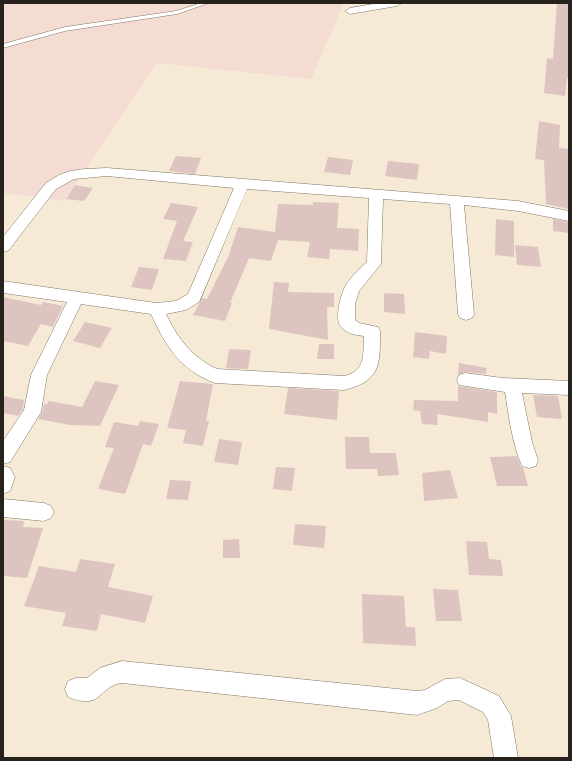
<!DOCTYPE html>
<style>
body{margin:0}
#map{position:relative;width:572px;height:761px;overflow:hidden;background:#f6ead6;font-family:"IBM Plex Serif",serif}
canvas{display:block}
.frame{position:absolute;inset:0;border:4px solid #27221b;pointer-events:none}
</style>
<div id="map">
<canvas width="572" height="761"></canvas>
<div class="frame"></div>
</div>
<script>
const g = document.querySelector('canvas').getContext('2d');
g.lineJoin = 'round';
function paint(path, color) {
  g.fillStyle = color;
  g.fill(path, 'evenodd');
}
function strokePath(path, color, width, dash) {
  g.strokeStyle = color;
  g.lineWidth = width;
  g.lineCap = dash ? 'butt' : 'round';
  g.setLineDash(dash || []);
  g.stroke(path);
}
paint(new Path2D(`
 M3 3H344L311 79 157 63 64 201 3 193Z`), '#f4dcd2');
paint(new Path2D(`
 M557 3H569V79L567 78 565 96 544 93 547 58 553 59Z
 M539 121 560 125 559 148 569 149V209L546 204 544 160 535 159Z
 M176 156 201 158 195 174 169 171Z
 M328 157 353 160 350 175 324 172Z
 M388 161 419 164 417 180 385 176Z
 M75 185 93 188 84 201 66 199Z
 M313 202 339 203 337 228 359 229 358 251 330 249 329 259 307 257 310 242 278 240 271 261 249 258 230 303H232L225 321 193 315 202 298 207 299 228 257 238 227 275 232 278 204 313 205Z
 M171 203 198 207 183 241 193 242 186 261 163 259 177 221 163 219Z
 M496 219 514 221V257L495 255Z
 M553 219 569 222V233L553 231Z
 M515 245 538 247 541 267 517 265Z
 M139 267 159 269 152 290 131 287Z
 M274 282 289 283 288 292 334 293V307H327L328 340 269 329Z
 M384 293 404 294 405 314 384 312Z
 M3 297 41 305 43 302 63 306 53 327 41 324 28 346 3 341Z
 M85 322 112 328 100 348 73 341Z
 M415 332 447 336 446 354 430 351 429 359 413 357Z
 M319 344H334V359H317Z
 M229 349 251 350 248 369 226 368Z
 M459 363 487 368 486 374 465 372 458 374Z
 M95 381 119 385 100 426 70 425 38 419 42 412 44 404H47L49 401 82 407Z
 M180 381 213 384 206 421H209L203 446 183 443 186 430 167 428Z
 M458 386 497 392V414L488 412V422L437 414 438 425 422 424 420 411 413 410 414 400 458 401Z
 M288 388 339 391 337 420 284 414Z
 M533 395 558 396 562 419 537 417Z
 M3 396 24 400 23 409 18 416 3 413Z
 M140 421 159 424 151 446 143 444 125 494 98 489 114 448 105 447 114 422 138 426Z
 M345 437H369L370 453H396L399 475 378 476 377 469H346Z
 M219 439 242 442 238 465 214 462Z
 M517 456 521 467 523 468 528 486H497L490 457Z
 M276 467 295 468 292 491 273 489Z
 M450 470 458 498 424 501 422 473Z
 M170 480 191 481 188 500 166 499Z
 M3 520 24 521 23 527 43 528 27 578 3 576Z
 M295 524 326 526 324 548 293 545Z
 M239 539 240 558H223V540Z
 M466 541 487 542 489 559 501 560 503 576 469 575Z
 M80 559 115 564 108 587 153 596 145 623 101 614 97 631 62 626 66 613 24 606 39 566 76 572Z
 M433 589 458 590 462 621H436Z
 M362 594 404 596 406 627H415L416 646 363 643Z`), '#dec4c1');
const lane = new Path2D(`
 M201 3H209L177 14 65 31 3 48V44L65 27 176 11Z`);
const street = new Path2D(`
 M379 3H402L397 6 350 14 345 11 350 8Z
 M107 168 518 201 569 211V221L518 211 464 205 474 314 472 318 466 320 460 318 458 314 450 204 383 199 381 264 359 291 355 304V320L359 323 378 327 380 331C380 365 381 381 344 390L215 383C181 371 165 345 151 314L81 304 47 375 41 412 38 417 10 462 3 464V441L24 410 31 375 67 302 3 293V281L156 303 176 301 188 294 234 188 107 176 74 179 56 189 8 251 3 252V237L46 183 59 175 70 171 85 169ZM247 189 369 198 367 262C359 269 351 277 346 285 341 294 334 318 341 327 347 334 356 335 364 336 363 355 366 371 344 376L217 369C192 357 178 339 166 314L186 310 199 302Z
 M465 373 503 378 569 381V395L522 393 532 442 538 460 536 466 529 468 522 466C512 443 509 417 505 392L459 385 457 380 459 375Z
 M3 466 10 468 15 477 10 491 3 494Z
 M3 499 44 503 51 506 54 512 51 518 44 521 3 517Z
 M122 661 417 691 425 690 445 679 460 678 499 696 511 716 518 758H494L488 720 483 712 459 700 448 701 437 708 417 715 122 683C98 686 103 711 68 697L65 689 68 681 76 678H87L100 668Z`);
strokePath(lane, '#817664', 1);
strokePath(street, '#817664', 1);
paint(lane, '#fff');
paint(street, '#fff');
</script>
